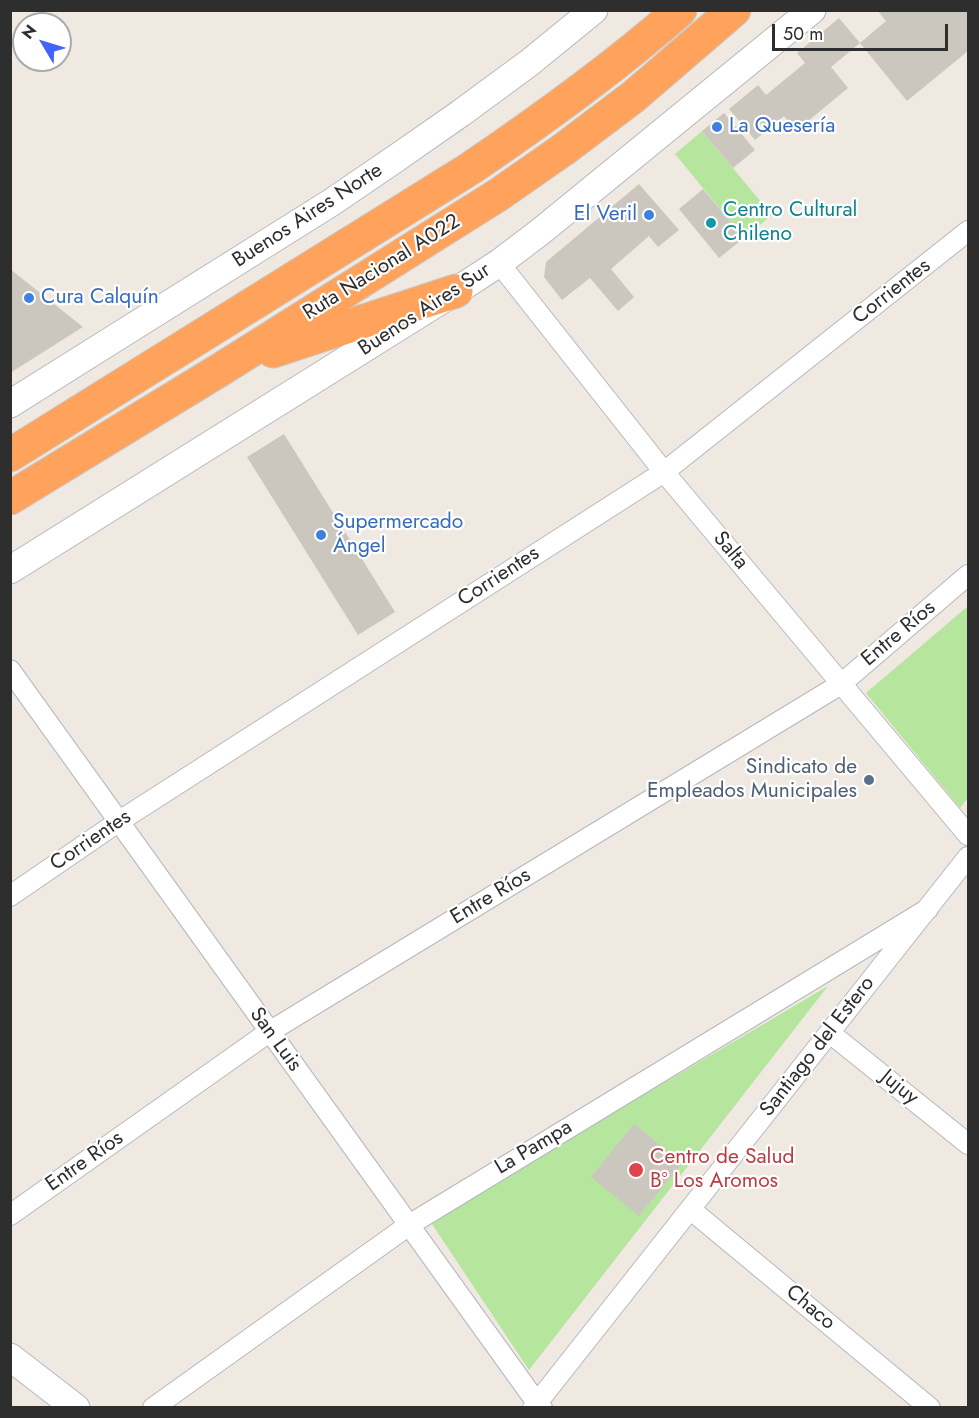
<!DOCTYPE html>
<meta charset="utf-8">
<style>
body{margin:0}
#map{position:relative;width:979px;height:1418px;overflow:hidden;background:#efe9e1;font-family:Jost,sans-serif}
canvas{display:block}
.frame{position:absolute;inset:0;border:12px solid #2e2e2e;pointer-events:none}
.north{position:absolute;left:12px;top:12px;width:60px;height:60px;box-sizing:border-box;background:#fff;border:2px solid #ababab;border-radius:50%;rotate:308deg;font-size:16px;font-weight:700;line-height:24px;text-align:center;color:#2e2e2e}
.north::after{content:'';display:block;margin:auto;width:21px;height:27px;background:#4264fb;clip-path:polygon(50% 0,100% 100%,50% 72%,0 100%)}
.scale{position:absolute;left:772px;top:24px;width:176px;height:27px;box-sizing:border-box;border:3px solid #2e2e2e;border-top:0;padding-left:8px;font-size:18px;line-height:21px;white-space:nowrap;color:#2e2e2e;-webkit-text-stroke:4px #fff;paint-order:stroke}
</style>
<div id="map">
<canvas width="979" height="1418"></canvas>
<div class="frame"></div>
<div class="north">N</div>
<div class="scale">50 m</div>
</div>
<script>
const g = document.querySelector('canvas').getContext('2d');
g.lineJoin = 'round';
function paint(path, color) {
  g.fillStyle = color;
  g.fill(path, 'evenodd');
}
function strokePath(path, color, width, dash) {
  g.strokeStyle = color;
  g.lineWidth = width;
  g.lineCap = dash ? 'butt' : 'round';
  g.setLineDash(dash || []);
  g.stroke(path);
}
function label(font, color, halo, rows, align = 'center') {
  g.font = font + ' Jost,sans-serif';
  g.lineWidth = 4.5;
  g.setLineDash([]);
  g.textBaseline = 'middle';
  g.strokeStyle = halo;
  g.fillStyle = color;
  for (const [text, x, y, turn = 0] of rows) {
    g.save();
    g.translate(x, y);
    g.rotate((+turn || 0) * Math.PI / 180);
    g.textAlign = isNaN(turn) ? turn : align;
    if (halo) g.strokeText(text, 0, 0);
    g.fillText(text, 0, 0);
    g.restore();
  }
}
paint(new Path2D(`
 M702 131 772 215 744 238 675 154Z
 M968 606V798L960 808 866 693Z
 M828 986 529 1370 430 1221Z`), '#b6e59e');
paint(new Path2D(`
 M877 10H968V51L907 101 860 43 886 21Z
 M839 18 860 43 831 67 848 88 796 131 784 116 755 140 729 109 758 85 766 95 805 63 797 53Z
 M724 113 755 150 733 168 702 131Z
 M639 184 679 230 658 247 649 236 611 269 634 297 618 311 590 278 562 300 544 277 546 262Z
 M703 189 744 238 719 258 679 209Z
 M10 269 83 327 10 373Z
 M284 434 395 612 358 635 247 457Z
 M634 1124 682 1163 639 1216 591 1177Z`), '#cbc7bf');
const street = new Path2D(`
 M499 263 664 472 968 835
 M10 670 537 1403 542 1408
 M10 896 118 822 664 472 968 231
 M830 1033 968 1144
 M690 1209 930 1408
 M10 1215 269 1032 841 684 968 575
 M153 1408 409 1225 928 909
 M533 1408 968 857`);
const secondary = new Path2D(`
 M10 404 332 202 395 159 461 113 529 63 594 10
 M10 570 456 291 499 263 540 232 812 10
 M10 1357 76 1408`);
const highway = new Path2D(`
 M273 351 456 291
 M10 455 471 168C543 119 614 68 680 10
 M10 498 223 368 498 195 564 149 633 97 734 10`);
strokePath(street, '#b4b7c1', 22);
strokePath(secondary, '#b4b7c1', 29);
strokePath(highway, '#c9c9c9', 35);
strokePath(street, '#fff', 20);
strokePath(secondary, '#fff', 27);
strokePath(highway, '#ffa35c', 33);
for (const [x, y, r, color] of [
 [717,127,6,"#3f7fe0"],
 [649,215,6,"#3f7fe0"],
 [711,223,6,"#0f9aa8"],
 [29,298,6,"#3f7fe0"],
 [321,535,6,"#3f7fe0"],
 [869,780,6,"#5c6f8a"],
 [636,1170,8,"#e0444e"]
]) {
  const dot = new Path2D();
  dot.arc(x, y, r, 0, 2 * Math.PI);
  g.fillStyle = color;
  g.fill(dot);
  strokePath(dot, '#fff', 2);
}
label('21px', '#366cbe', '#fff', [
 ["La Quesería",729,127],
 ["El Veril",637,215,"right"],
 ["Cura Calquín",41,298],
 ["Supermercado",333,523],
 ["Ángel",333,547]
], 'left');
label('21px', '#0d838f', '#fff', [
 ["Centro Cultural",723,211],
 ["Chileno",723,235]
], 'left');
label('21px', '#2e2e2e', '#fff', [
 ["Buenos Aires Norte",308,216,-33],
 ["Ruta Nacional A022",382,268,-32],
 ["Corrientes",892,292,-38],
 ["Buenos Aires Sur",425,310,-33],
 ["Salta",730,551,50],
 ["Corrientes",499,577,-33],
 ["Entre Ríos",899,634,-40],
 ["Corrientes",91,841,-34],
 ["Entre Ríos",491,897,-31],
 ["San Luis",275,1040,54],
 ["Santiago del Estero",818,1047,-52],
 ["Jujuy",899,1088,39],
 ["La Pampa",534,1148,-31],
 ["Entre Ríos",85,1162,-35],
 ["Chaco",810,1308,40]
]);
label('21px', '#4e5e75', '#fff', [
 ["Sindicato de",857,768],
 ["Empleados Municipales",857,792]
], 'right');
label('21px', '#be3a42', '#fff', [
 ["Centro de Salud",650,1158],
 ["B° Los Aromos",650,1182]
], 'left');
</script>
